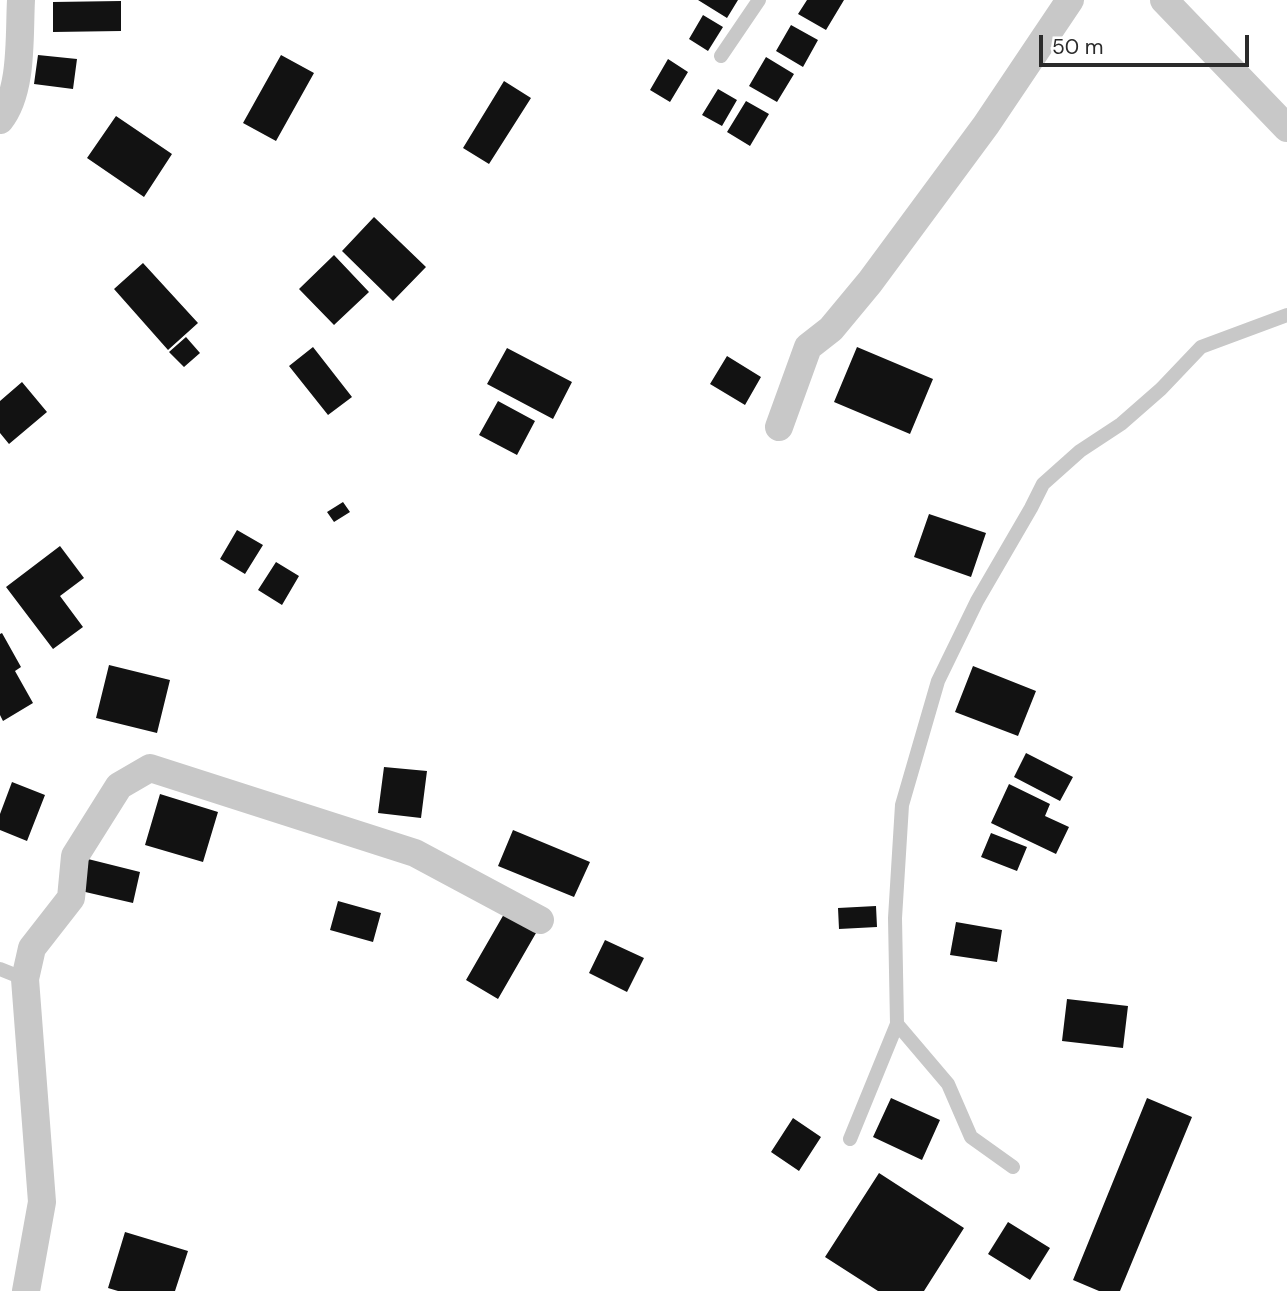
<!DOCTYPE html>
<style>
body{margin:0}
#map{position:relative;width:1287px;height:1291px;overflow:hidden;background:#fff;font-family:"DM Sans",sans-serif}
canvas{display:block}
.scale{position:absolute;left:1039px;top:35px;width:210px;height:32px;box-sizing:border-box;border:4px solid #2b2b2b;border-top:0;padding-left:9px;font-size:21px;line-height:24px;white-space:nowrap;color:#2b2b2b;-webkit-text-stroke:5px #fff;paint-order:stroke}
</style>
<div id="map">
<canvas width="1287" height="1291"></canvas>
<div class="scale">50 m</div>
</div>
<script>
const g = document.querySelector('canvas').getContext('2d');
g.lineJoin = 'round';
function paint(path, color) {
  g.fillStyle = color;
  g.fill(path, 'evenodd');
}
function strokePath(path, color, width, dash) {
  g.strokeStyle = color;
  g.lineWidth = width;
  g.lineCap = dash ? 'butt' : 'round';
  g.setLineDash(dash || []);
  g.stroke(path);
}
paint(new Path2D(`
 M698 0H738L727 18Z
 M807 0H844L826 30 798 14Z
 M121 1V31L53 32V2Z
 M703 15 723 27 708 51 689 39Z
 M791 25 818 40 803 67 776 51Z
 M38 55 77 59 73 89 34 84Z
 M281 55 314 73 276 141 243 123Z
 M766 57 794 74 777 102 749 86Z
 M668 59 688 72 670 102 650 90Z
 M504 81 531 98 489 164 463 148Z
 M718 89 737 100 722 126 702 115Z
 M746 101 769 114 750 146 727 132Z
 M116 116 172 154 144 197 87 158Z
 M374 217 426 267 393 301 342 251Z
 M334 255 369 292 334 325 299 289Z
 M143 263 198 323 168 350 114 289Z
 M186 337 200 353 184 367 169 352Z
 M313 347 352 397 328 415 289 366Z
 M857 347 933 379 910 434 834 402Z
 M507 348 572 382 553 419 487 384Z
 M727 356 761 377 745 405 710 384Z
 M22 382 47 412 9 444 0 433V401Z
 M498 401 535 421 517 455 479 435Z
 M343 502 350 512 334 522 327 512Z
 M929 514 986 533 971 577 914 557Z
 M237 530 263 545 245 574 220 559Z
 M60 546 84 578 60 596 83 627 53 649 6 587Z
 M276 562 299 576 282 605 258 590Z
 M2 633 21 667 15 671 33 703 3 721 0 715V634Z
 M109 665 170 680 157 733 96 718Z
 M973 666 1036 691 1018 736 955 712Z
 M1026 753 1073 777 1060 801 1014 777Z
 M384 767 427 771 421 818 378 813Z
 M12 782 45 795 27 841 0 830V814Z
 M1009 784 1050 804 1045 816 1069 827 1056 854 991 823Z
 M160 794 218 812 203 862 145 845Z
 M513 830 590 862 574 897 498 866Z
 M991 833 1027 847 1017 871 981 857Z
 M88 859 140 872 133 903 81 891Z
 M338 901 381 913 373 942 330 930Z
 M876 906 877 927 839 929 838 908Z
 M504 914 536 933 498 999 466 980Z
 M956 922 1002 930 997 962 950 955Z
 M605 940 644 958 627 992 589 973Z
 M1067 999 1128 1006 1123 1048 1062 1041Z
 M891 1098 940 1120 922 1160 873 1137Z
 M1147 1098 1192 1117 1120 1291H1099L1073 1280Z
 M793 1118 821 1137 799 1171 771 1152Z
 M879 1173 964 1228 924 1291H878L825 1257Z
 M1008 1222 1050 1248 1030 1280 988 1254Z
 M125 1232 188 1251 175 1291H118L108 1288Z`), '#121212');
strokePath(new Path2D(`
 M721 56 759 0
 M0 969 25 979
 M897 1024 948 1084 971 1137 1013 1167
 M850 1139 897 1024 895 918 902 805 938 681 977 601 1031 508 1043 484 1080 451 1121 424 1161 389 1201 347 1287 315`), '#c8c8c8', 14);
strokePath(new Path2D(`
 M1164 0 1287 128
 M0 120C23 91 19 36 21 0
 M779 427 808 347 831 329 870 282 986 125 1070 0
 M26 1291 42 1202 25 979 32 948 71 898 75 856 119 786 150 768 415 853 540 920`), '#c8c8c8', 28);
</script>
